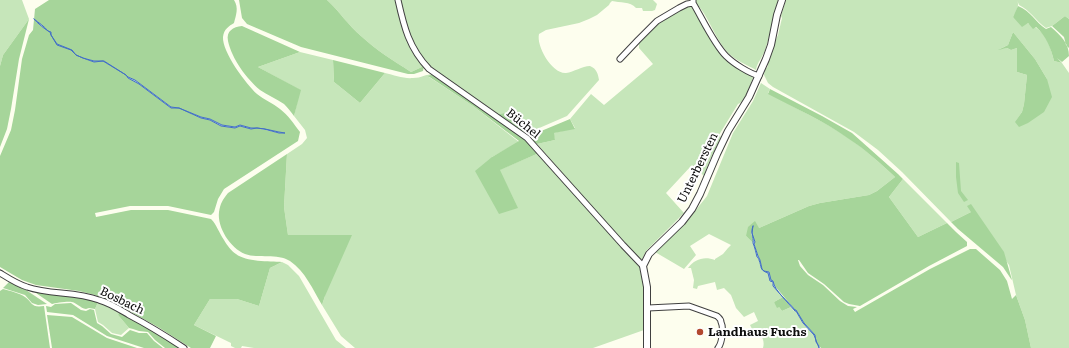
<!DOCTYPE html>
<meta charset="utf-8">
<style>
body{margin:0}
canvas{display:block;background:#fdfeee}
</style>
<canvas width="1069" height="348"></canvas>
<script>
const g = document.querySelector('canvas').getContext('2d');
g.lineJoin = 'round';
function paint(path, color) {
  g.fillStyle = color;
  g.fill(path, 'evenodd');
}
function strokePath(path, color, width, dash) {
  g.strokeStyle = color;
  g.lineWidth = width;
  g.lineCap = dash ? 'butt' : 'round';
  g.setLineDash(dash || []);
  g.stroke(path);
}
function label(font, color, halo, rows, align = 'center') {
  g.font = font + ' Literata,serif';
  g.lineWidth = 4;
  g.setLineDash([]);
  g.textBaseline = 'middle';
  g.strokeStyle = halo;
  g.fillStyle = color;
  for (const [text, x, y, turn = 0] of rows) {
    g.save();
    g.translate(x, y);
    g.rotate((+turn || 0) * Math.PI / 180);
    g.textAlign = isNaN(turn) ? turn : align;
    if (halo) g.strokeText(text, 0, 0);
    g.fillText(text, 0, 0);
    g.restore();
  }
}
paint(new Path2D(`
 M0 0H22L29 19 3 55 0 66Z
 M327 0H396L406 38 411 48 424 66 411 72C394 61 376 50 361 36 349 26 339 11 327 0Z
 M399 0H642L645 5 642 0H653L657 4 655 10 652 11H643L642 8H636C630 1 620 3 612 1L610 3 609 5 597 15 589 19 579 23 546 30 539 34C536 46 552 74 566 73 574 72 582 66 590 66 597 69 598 74 599 80L567 116 530 132 511 112 498 114 429 66 423 59 409 36Z
 M694 0H778C774 16 771 32 766 47 764 56 757 62 756 70 747 65 735 60 727 52 714 37 709 16 695 2Z
 M786 0H1017C1020 6 1016 11 1013 17 1040 28 1047 31 1054 61L1062 63 1069 73V348H1031L1025 320 1016 295 1009 265 971 212 951 222 902 172 878 150 854 132 773 87 768 83 764 75 765 68H767L768 65 767 64 773 46 778 35 782 18 781 16ZM1013 32 1035 59 1047 79 1015 122 1022 112 1024 104 1027 75 1017 72V48L1011 50 1007 48 1000 49 1008 45Z
 M1017 0H1069V19L1065 16 1052 26 1046 28C1036 21 1030 10 1019 5Z
 M688 6 692 7 694 10 718 50 752 76 753 78C749 86 748 100 738 104L719 135 721 137 710 160 704 176 692 165 666 193 684 213 646 251 642 259H638L537 144 555 140 553 133 575 128 570 119 591 94 604 105 653 64 639 48V40L658 23 666 17Z
 M300 52 333 60 334 82 360 103 385 73C394 75 404 79 413 78 422 78 425 74 434 74L429 77 473 106 519 142 492 157 518 208 499 170 539 153 639 266 644 286V330L593 348H355L341 336 322 305 325 296 288 235 284 207 287 154 302 144 307 138 305 130 294 116 300 90 258 67Z
 M761 83 770 89 768 93C795 108 824 121 850 139 866 150 880 163 895 177L877 191 869 195 820 203 809 206 759 228 746 236 753 243 757 257 760 260V265L764 271 768 272C771 282 776 291 783 297L774 302 779 307 782 311 791 307 794 311H796L803 323 814 335 816 342 819 346 818 348H763C765 342 762 337 760 332L754 333 750 325 758 321 754 312 744 317 736 308 731 295 724 288 717 290 715 282 698 286 697 289 693 288 694 280 691 268H688C695 259 704 256 715 260V259L723 254 728 248 731 245 709 234 690 246 696 255 684 269 655 252 684 225 707 196 733 133 753 101Z
 M903 179 947 223 918 237 889 197Z
 M282 262 288 265 299 276 336 340 346 348H254L242 346 241 348H235L231 346V343L194 325 210 299H237L259 306 270 268Z
 M98 302 119 312 118 315 129 328 121 335 112 333 103 325 98 322 95 309Z`), '#c6e6ba');
paint(new Path2D(`
 M49 0H234C239 8 236 15 234 23 229 26 224 29 223 37 222 52 246 84 257 94 264 100 273 103 280 109 288 115 294 124 300 132L298 141 224 189 218 199 214 212 211 215 168 206H130L95 213 96 217 131 210H168L211 219C217 225 219 233 224 240 227 245 231 251 236 254 246 262 269 261 282 262L270 268 259 306 237 299H210L194 325 216 336 210 348H191L158 327 113 302 95 295 79 291 36 285 22 280 0 267V156L11 130 15 110 22 59 29 35 33 30 35 9ZM78 56 94 61H104L126 75 128 77 135 80 171 107 179 108 201 117 210 119 222 125 235 127 240 125 251 128H258L279 132H285L279 133 257 128 251 129 240 126 235 128 221 126 210 120 201 118 179 108H171L139 84 128 78 126 75 103 61 94 62Z
 M239 0H327C339 11 349 26 361 36 376 50 394 61 411 72L424 66 423 71 414 74H408L301 47 247 24 242 18Z
 M1018 6C1031 11 1035 22 1046 29L1051 27C1061 36 1069 43 1069 56L1062 62 1057 58 1062 63 1054 61C1051 48 1046 36 1036 27L1033 29 1028 23 1022 27 1013 17Z
 M1065 16 1069 19V48L1066 45 1064 37 1052 26Z
 M29 19 19 59 11 109 7 129 0 147V66L3 55Z
 M242 26 300 52 258 67 301 90 294 116C291 112 288 108 284 104 277 99 267 95 260 90 246 78 232 59 228 41 226 31 233 27 242 26Z
 M1013 32 1035 59 1047 79 1052 97 1044 112 1028 123 1019 127 1015 122 1022 112 1024 104 1027 75 1017 72V48L1011 50 1007 48 998 50 1008 45Z
 M333 60 385 73 360 103 334 82Z
 M434 74 525 139 539 153 500 170 518 208 499 214 475 171 492 157 519 141 473 106 428 76Z
 M770 89 822 116 852 133 898 174 903 179 889 197 918 237 947 223 956 232 967 242V246L929 266 860 306 849 304 844 302 824 284 808 273 799 260H798L800 266 808 275 823 285 840 301 848 306 857 307 853 309 855 312 930 269 970 249H976L1000 270 1007 281 1012 299 1016 295 1025 320 1031 348H821L816 342 815 335 804 323 796 310H795L774 285 773 281H771L769 272 764 271 762 269 760 260 758 256 754 243C754 240 752 237 752 234 752 231 753 229 753 226L751 233 754 242 753 243 746 236 748 227 755 221 759 228 809 206 820 203 869 195 877 191 895 177C880 163 866 150 849 139 824 121 795 108 768 94Z
 M511 112 530 132 524 134 498 114Z
 M570 119 575 129 554 133 555 140 537 144 533 141 534 134Z
 M287 154 284 207 288 235H352L325 296 322 305C313 290 305 271 290 261 277 253 259 259 245 254 230 248 217 227 219 212 220 204 223 199 228 193Z
 M956 162 959 163 961 191 968 200 964 202 958 193 956 177Z
 M971 204 1004 252 1012 280 1011 279 1003 267 958 229 951 222 971 212 967 206Z
 M9 282 26 290 47 304 38 305 32 303 25 295 3 288Z
 M3 289C10 291 19 293 25 297 33 303 31 308 44 306L50 348H0V291Z
 M33 291 60 295 78 297 98 302 95 309 89 308 86 309C80 308 77 303 72 302 68 301 55 303 52 304Z
 M783 297 791 307 782 311 779 307 777 308 774 302Z
 M71 303 81 310 86 311 90 309 94 310 97 323 102 326 111 334 122 337 130 330 139 333H147L154 341 163 348H144L107 336 73 315 47 312 46 306 51 307 55 304Z
 M119 312 155 332 179 348H165L155 340 148 332 139 331 133 329 129 328 118 315Z
 M47 315 72 317 107 338 137 348H52Z`), '#a6d59a');
const water = new Path2D(`
 M34 19C39 23 44 26 48 31L51 32V35L57 44 72 50 76 55 83 58 94 61H104L126 75 128 77 135 80 171 107 179 108 201 117 210 119 222 125 235 127 240 125 251 128H257L265 129 279 132 285 133H279L264 129 257 128 251 129 240 126 235 128 221 126 210 120 201 118 179 108H171L139 84 128 78 126 75 103 61 94 62 83 58 76 55 71 50 57 45 51 35 50 32C47 31 36 22 34 19Z
 M753 226 752 233 755 242 754 244 758 256 760 260 762 269 764 271 769 272 771 280 773 281C775 292 788 301 795 310H796L804 323 815 335 816 342 819 346V348L814 335 803 323 796 311H795L773 286V282L770 281 768 273C759 270 762 267 759 260 759 259 758 258 757 257 756 253 755 248 753 243 754 236 750 234 753 226Z`);
paint(water, '#b6cdf1');
strokePath(water, '#4270c3', 1);
const minor = new Path2D(`
 M398 0C404 27 409 48 429 69L527 138 623 245 643 266
 M693 0V3C702 18 714 44 726 56 734 64 749 73 759 76
 M620 59 638 40 657 21 679 8 687 4 693 3
 M0 273C8 278 17 284 27 287 50 295 75 291 99 300 110 303 119 309 129 315 148 325 166 336 184 348
 M648 308 689 306 717 316C719 318 721 319 721 322 724 328 722 343 718 348`);
const tertiary = new Path2D(`
 M647 348V287L643 266 649 254 682 222 692 209 700 194 717 154 728 131 749 97 766 59 771 45 777 15 782 0`);
strokePath(minor, '#404040', 7);
strokePath(tertiary, '#404040', 8);
strokePath(minor, '#fff', 5);
strokePath(tertiary, '#fff', 6);
for (const [x, y, r, color] of [
 [700,332,4,"#b2482f"]
]) {
  const dot = new Path2D();
  dot.arc(x, y, r, 0, 2 * Math.PI);
  g.fillStyle = color;
  g.fill(dot);
  strokePath(dot, '#fff', 1.5);
}
label('12px', '#0d0d0d', '#fff', [
 ["Büchel",523,124,39],
 ["Unterbersten",698,168,-64],
 ["Bosbach",122,301,26]
]);
label('bold 12px', '#0d0d0d', '#fff', [
 ["Landhaus Fuchs",708,332]
], 'left');
</script>
